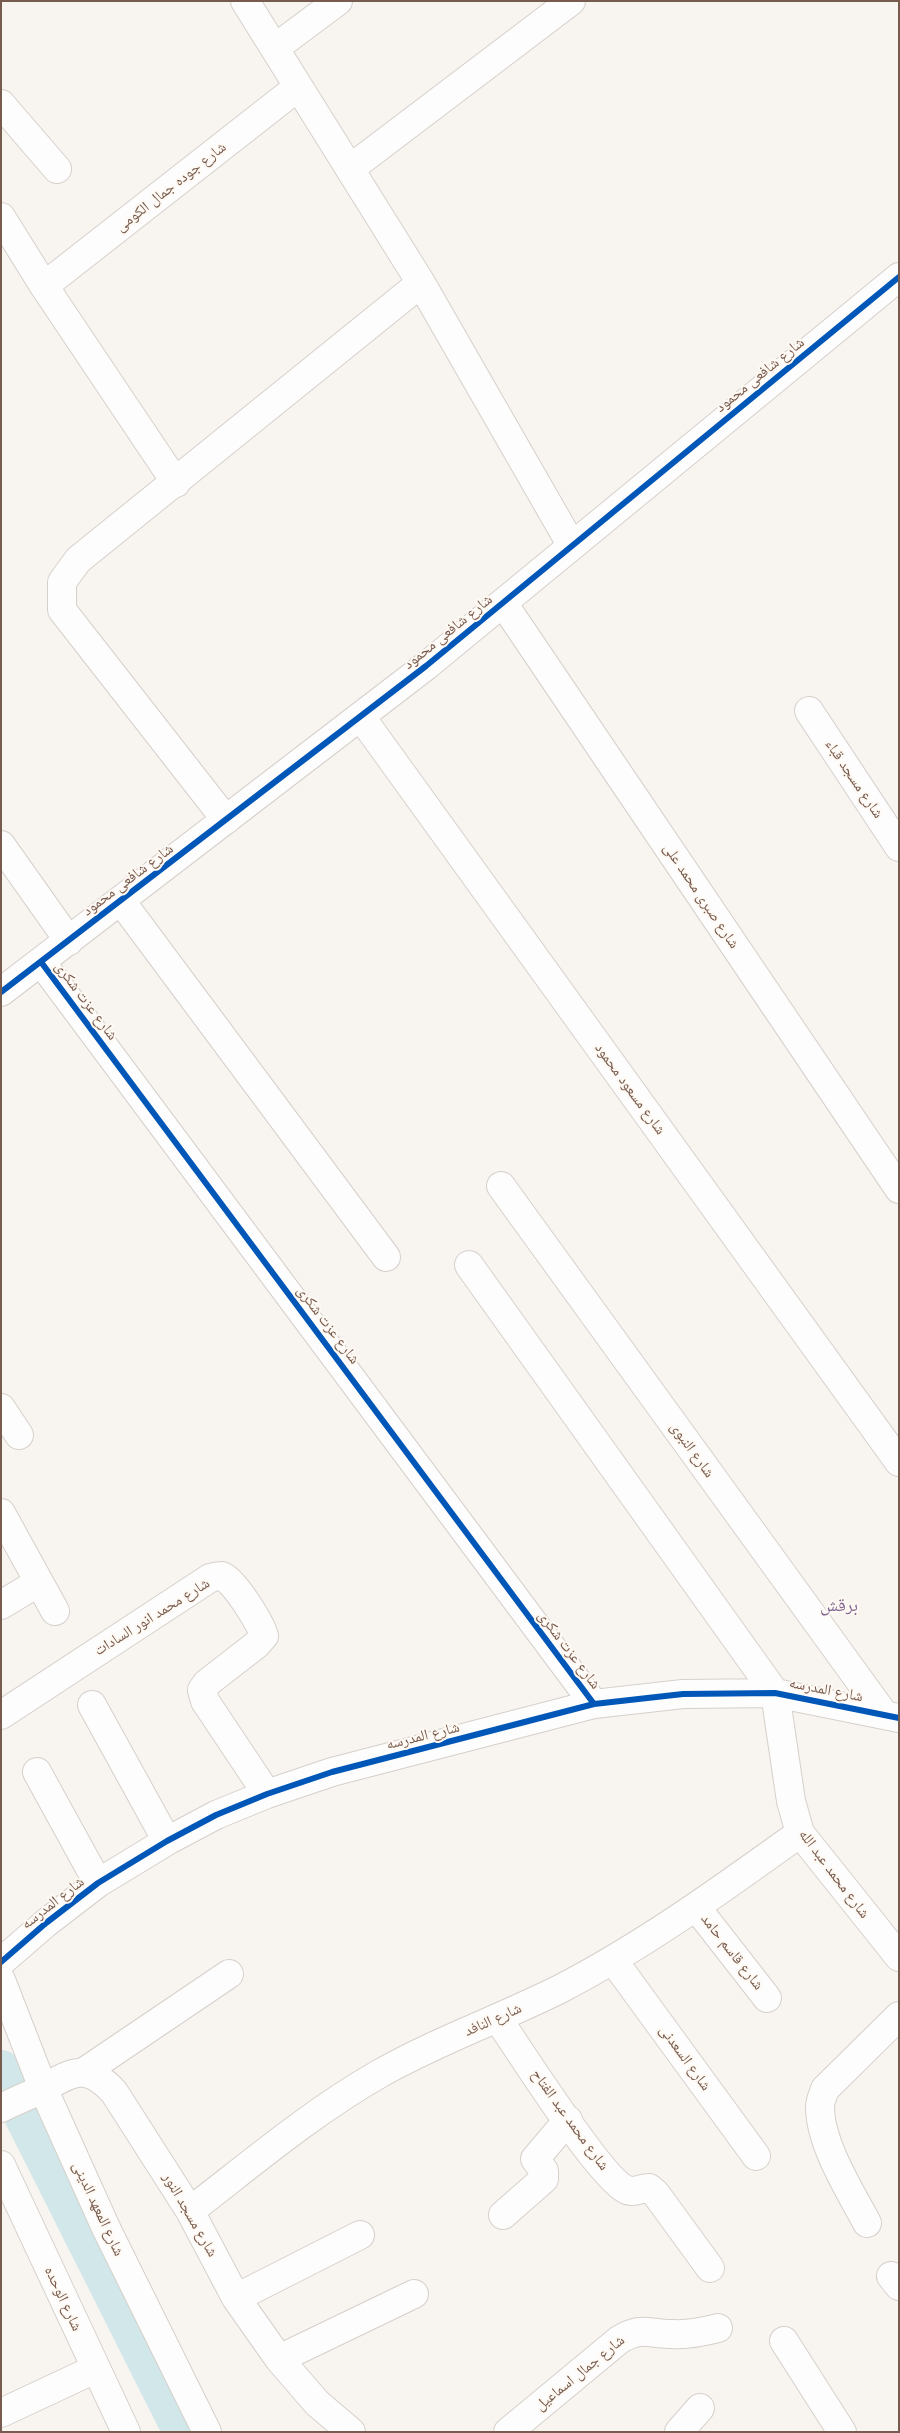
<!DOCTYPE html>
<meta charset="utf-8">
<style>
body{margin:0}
#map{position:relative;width:900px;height:2433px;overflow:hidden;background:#f8f4f0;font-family:"Noto Sans",sans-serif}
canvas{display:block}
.frame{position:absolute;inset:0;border:2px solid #775b4f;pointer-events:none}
</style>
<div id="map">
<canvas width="900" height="2433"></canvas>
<div class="frame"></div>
</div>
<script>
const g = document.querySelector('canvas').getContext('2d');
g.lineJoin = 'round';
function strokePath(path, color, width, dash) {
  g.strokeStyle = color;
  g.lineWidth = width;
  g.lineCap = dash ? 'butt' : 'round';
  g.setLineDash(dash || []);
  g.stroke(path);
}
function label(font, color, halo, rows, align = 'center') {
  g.font = font + ' "Noto Sans","Noto Naskh Arabic",sans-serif';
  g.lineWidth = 4;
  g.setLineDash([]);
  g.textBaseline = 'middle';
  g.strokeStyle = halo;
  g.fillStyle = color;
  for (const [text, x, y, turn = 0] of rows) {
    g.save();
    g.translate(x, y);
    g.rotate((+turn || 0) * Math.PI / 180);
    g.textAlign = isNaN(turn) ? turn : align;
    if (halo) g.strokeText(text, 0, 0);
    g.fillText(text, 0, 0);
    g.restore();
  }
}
strokePath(new Path2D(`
 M1 2070 183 2432`), '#d1e7e9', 40);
const minor = new Path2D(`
 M245 1 421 283 572 546
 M275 48 338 1
 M1 104 57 169
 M351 168 571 1
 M1 217 44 286 176 483
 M44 286 298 87
 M503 603 899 1189
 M809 711 899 847
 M361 717 899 1462
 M226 820 62 610V582L78 560 421 283
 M1 845 69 941
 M121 901 386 1257
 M41 962 594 1704
 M1 992 426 666 899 277
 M501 1186 883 1713
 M469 1265 775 1693 791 1801 800 1833 899 1957
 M1 1408 19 1435
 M1 1513 55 1611
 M1 1605 39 1582
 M92 1705 167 1841
 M1 1715 210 1578C213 1577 219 1576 222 1576 234 1580 261 1624 264 1636L256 1645 207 1683 202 1690 205 1701 267 1794
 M37 1772 98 1883
 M696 1907 767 1998
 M613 1960 756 2156
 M1 1962 46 1923 98 1883 167 1841 216 1815 267 1794 332 1772 594 1704 683 1694 775 1693 899 1718
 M1 1980 43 2088 106 2228 207 2432
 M498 2019C518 2048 602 2181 627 2190 633 2193 642 2188 649 2188L656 2194 710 2268
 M84 2072 229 1974
 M1 2108C15 2101 30 2095 44 2088 74 2071 87 2063 114 2092L190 2211 236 2298 279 2359 317 2403 351 2432
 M1 2165 126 2432
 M190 2211C251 2164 311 2113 379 2074 437 2041 500 2019 560 1989 645 1945 722 1889 800 1833
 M503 2215 544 2179V2171L535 2159 568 2120
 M867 2223C850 2191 820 2144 820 2107 820 2101 823 2095 825 2089L899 2016
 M891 2276 899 2286
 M236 2298 360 2235
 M784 2341 842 2432
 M279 2359 414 2294
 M1 2413 95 2369
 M508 2432 619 2340C642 2326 647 2334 672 2334 687 2335 703 2332 718 2328
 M679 2432 700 2408`);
strokePath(minor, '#d6d0ca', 30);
strokePath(minor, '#fefdfd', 28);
strokePath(new Path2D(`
 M41 962 594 1704
 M1 992 426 666 899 277
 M1 1962 46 1923 98 1883 167 1841 216 1815 267 1794 332 1772 594 1704 683 1694 775 1693 899 1718`), '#0057b8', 6);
label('15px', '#775b4f', '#fef9f3', [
 ["شارع جوده جمال الكومى",171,187,-38],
 ["شارع شافعى محمود",760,375,-39],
 ["شارع شافعى محمود",448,632,-39],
 ["شارع مسجد قباء",854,779,56],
 ["شارع شافعى محمود",128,880,-37],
 ["شارع صبرى محمد على",701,896,56],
 ["شارع عزت شكرى",86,1001,53],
 ["شارع مسعود محمود",630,1089,54],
 ["شارع عزت شكرى",328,1325,53],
 ["شارع النبوى",692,1450,54],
 ["شارع محمد انور السادات",152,1617,-32],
 ["شارع عزت شكرى",569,1650,53],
 ["شارع المدرسه",826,1690,11],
 ["شارع المدرسه",423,1736,-14],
 ["شارع محمد عبد الله",834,1874,53],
 ["شارع المدرسه",53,1903,-38],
 ["شارع قاسم حامد",732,1952,52],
 ["شارع النافد",493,2020,-24],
 ["شارع السعدنى",685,2058,54],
 ["شارع محمد عبد الفتاح",570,2120,54],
 ["شارع المعهد الدينى",98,2209,65],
 ["شارع مسجد النور",190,2215,60],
 ["شارع الوحده",63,2299,65],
 ["شارع جمال اسماعيل",580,2373,-39]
]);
label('18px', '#826792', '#fef9f3', [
 ["برقش",839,1606]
]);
</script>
